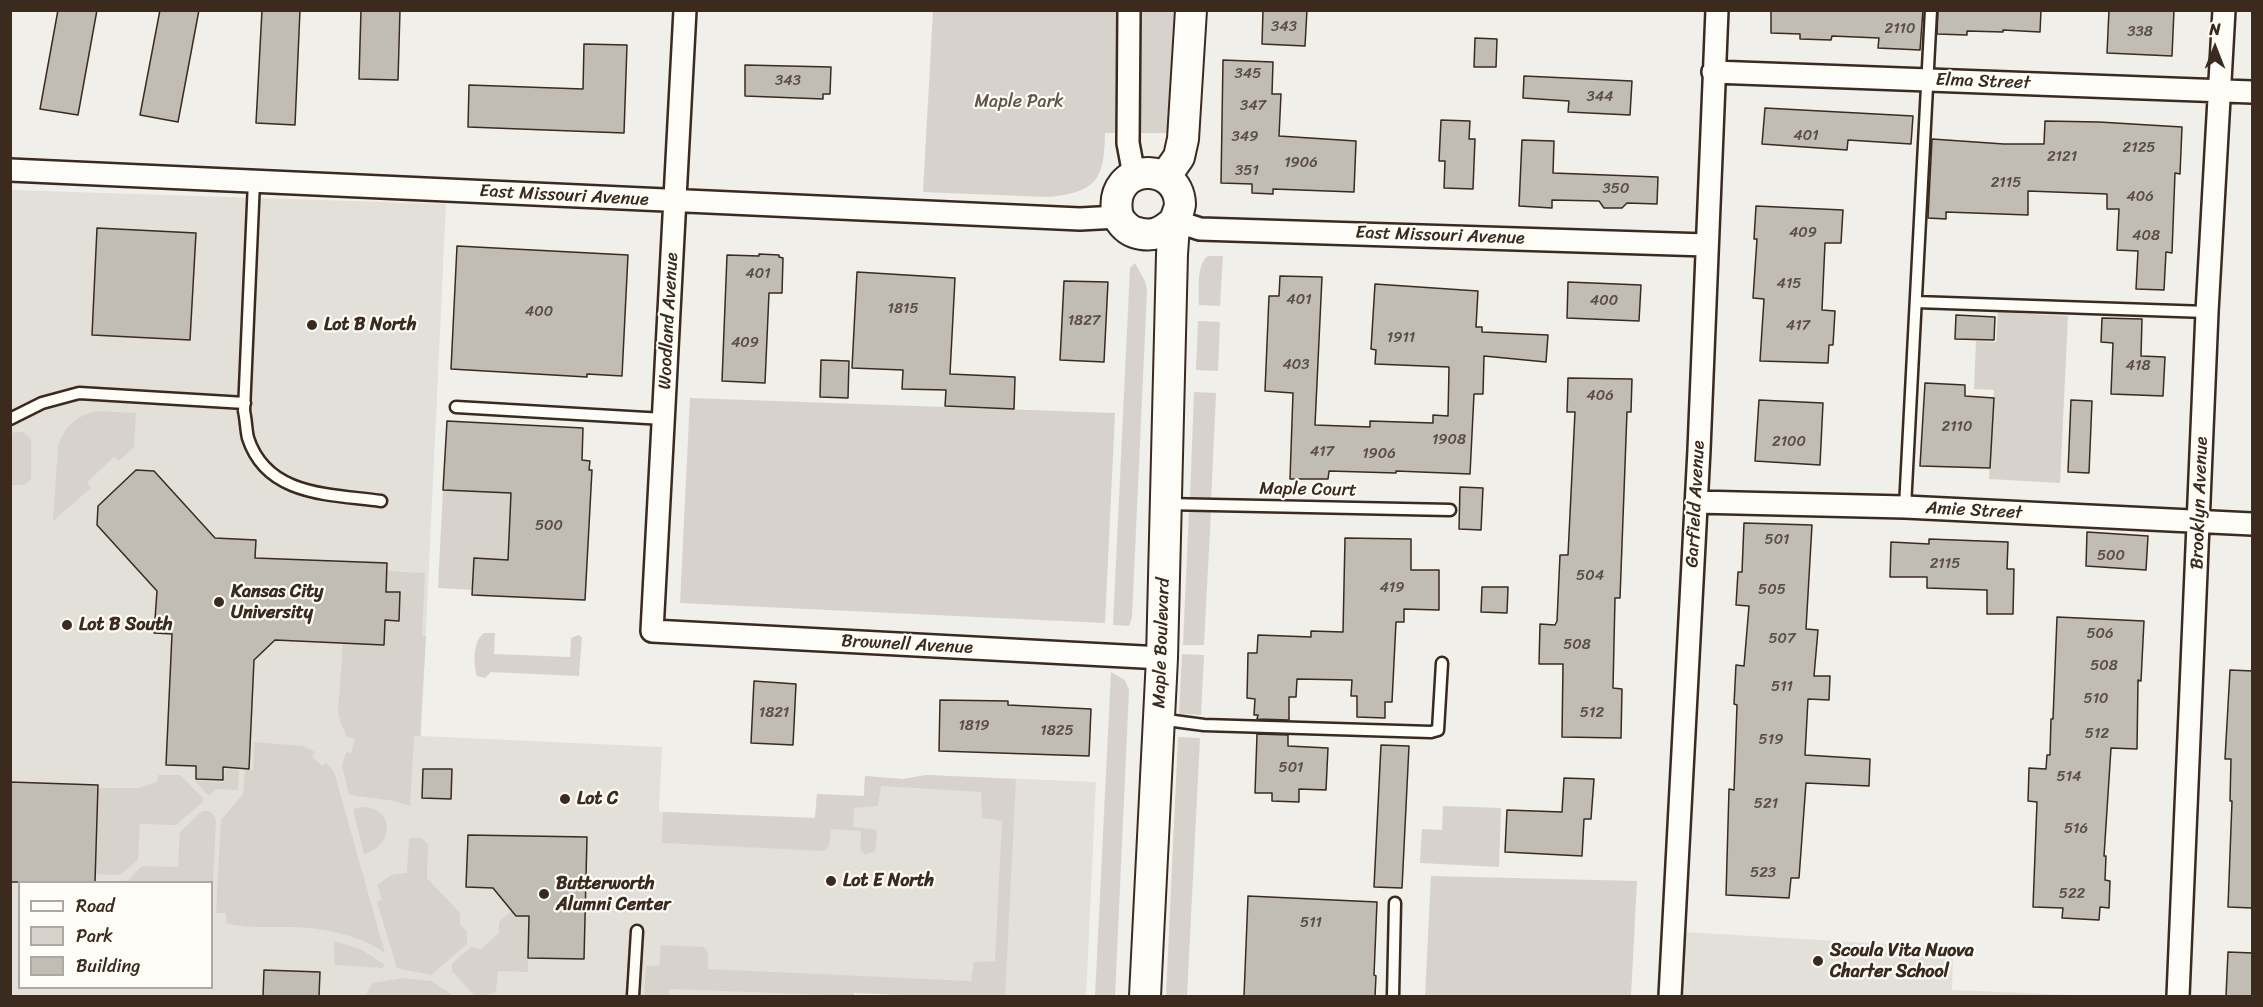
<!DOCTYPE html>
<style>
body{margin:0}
#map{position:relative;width:2263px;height:1007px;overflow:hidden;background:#f1efea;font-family:Sriracha,sans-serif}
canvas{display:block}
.frame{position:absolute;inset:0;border:12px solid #3b2a1e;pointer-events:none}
.legend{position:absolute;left:18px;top:881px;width:195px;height:108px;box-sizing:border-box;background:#fdfcf7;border:2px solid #afa8a0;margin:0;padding:8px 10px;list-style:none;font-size:18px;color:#3b2a1e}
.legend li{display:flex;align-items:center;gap:12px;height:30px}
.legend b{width:30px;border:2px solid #afa8a0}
.north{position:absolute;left:2185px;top:18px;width:60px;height:60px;-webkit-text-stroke:4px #fdfcf7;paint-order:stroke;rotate:0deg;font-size:16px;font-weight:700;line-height:24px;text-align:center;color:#3b2a1e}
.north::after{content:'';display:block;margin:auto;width:21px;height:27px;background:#3b2a1e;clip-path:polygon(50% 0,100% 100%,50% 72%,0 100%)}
</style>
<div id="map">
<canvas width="2263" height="1007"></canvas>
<div class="frame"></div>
<ul class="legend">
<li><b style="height:8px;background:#fdfcf7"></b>Road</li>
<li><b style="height:16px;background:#d7d2cc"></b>Park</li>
<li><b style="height:16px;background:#c1bcb4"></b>Building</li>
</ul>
<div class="north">N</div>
</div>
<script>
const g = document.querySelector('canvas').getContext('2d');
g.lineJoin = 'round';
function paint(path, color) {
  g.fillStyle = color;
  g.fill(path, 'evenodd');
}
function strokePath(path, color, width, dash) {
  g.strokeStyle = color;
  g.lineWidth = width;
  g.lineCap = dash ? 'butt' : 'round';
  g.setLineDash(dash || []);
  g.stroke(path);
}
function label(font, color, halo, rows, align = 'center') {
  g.font = font + ' Sriracha,sans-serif';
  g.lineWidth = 4.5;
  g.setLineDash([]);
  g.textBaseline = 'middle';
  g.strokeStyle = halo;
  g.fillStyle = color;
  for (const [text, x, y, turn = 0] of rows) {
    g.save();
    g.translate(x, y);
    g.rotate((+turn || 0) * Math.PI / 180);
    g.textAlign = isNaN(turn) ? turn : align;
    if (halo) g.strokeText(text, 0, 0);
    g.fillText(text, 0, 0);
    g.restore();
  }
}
paint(new Path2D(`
 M11 190 446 204 421 736 662 747 659 811 663 812 815 818 817 794 864 796 865 776 903 779 926 775 1096 782 1086 996H929L854 993V996H11ZM20 882H212V988H20Z
 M1685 932 1953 948 1952 990 2096 996H1682Z`), '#e3e0da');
paint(new Path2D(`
 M933 11H1174L1167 133H1105C1104 180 1097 192 1048 197L923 192Z
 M1208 256H1223L1220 306 1199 305C1199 290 1196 265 1208 256Z
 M1135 263 1145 281 1147 290 1132 617 1129 626 1113 625 1130 268Z
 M1998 312 2068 316 2060 483 1989 479 1994 390 1974 389 1976 341 1996 342Z
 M1198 321 1220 322 1218 371 1196 370Z
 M1194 392 1216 393 1211 500 1190 499Z
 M690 398 1115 413 1105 623 680 603Z
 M98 411 136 413 134 447 119 461 114 457 87 482 91 488 53 521 58 447C64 426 77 415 98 411Z
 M15 432H23L31 439V479L24 485H11V498V434Z
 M443 490 511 493 508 560 474 558 472 590 438 588Z
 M1189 509 1211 511 1204 645H1183Z
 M387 571 425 573 422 636H426L420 736H414L410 806 394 801 349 795 342 766 346 752 351 753 355 739 347 737 340 721 338 711 343 643 384 644 385 620H399L400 593 386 592Z
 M484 633H495L494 654 570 657 571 638 578 635 582 637 579 676 491 672 485 678 477 676C473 665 473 640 484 633Z
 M1182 654 1204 655 1201 715 1179 714Z
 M1111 672 1125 680 1129 690 1115 996H1095Z
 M1178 737 1200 738 1187 996H1166Z
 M254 742 303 746 315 752 312 756 322 766 326 763 334 772 385 953C354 932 318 927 282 927 262 927 245 928 226 923V913H216L221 820 243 794 245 770H253Z
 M225 769 239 770 238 790 216 789 209 796 195 781 224 782Z
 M158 775H180L203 798V802L176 825 140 824 138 860 120 875 95 874 98 788H138L157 782Z
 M926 775 1016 779 1005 996H929L854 993V996L669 989V996H644L646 966H659L661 945 704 947 708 953V969L971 981 974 962 995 961 1002 821 982 818 981 792 881 786 878 806 854 808 853 827 875 829 877 834 875 851 865 855 860 848 861 831 831 829 829 846 824 851 662 843 663 812 815 818 817 794 864 796 865 776 903 779Z
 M1443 806 1501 808 1499 867 1420 863 1422 829 1442 830Z
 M362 807C395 807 395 846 364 854L353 809Z
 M202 811C211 810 214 813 216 822L212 900V882H126L142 866 178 867 180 832Z
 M409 838H422L428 845 427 878 460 913V924L467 932V944L431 975 397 968 377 902 382 899 377 885 391 875 407 873Z
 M1431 876 1637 881 1631 996H1425Z
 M513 912 517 916H529L528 972 498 971 496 992 484 996H475L452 971V964L471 947 481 949 499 933V922L509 913Z
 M334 941 360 949 384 964 383 968 335 965Z
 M403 978 431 981 454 996H366L372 983Z`), '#d7d2cc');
const building = new Path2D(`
 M58 10H97L78 115 40 109Z
 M160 10H199L178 122 140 115Z
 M262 10H300L295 125 256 123Z
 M361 10H400L398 80 359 79Z
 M1263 10H1307L1305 46 1262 44Z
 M1771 10H1923L1920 50 1878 48 1879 38 1832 36 1831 40 1800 39V34L1771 33Z
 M1938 10H2041L2040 32 2003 30V32L1967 31V35L1937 34Z
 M2109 10H2174L2172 56 2107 53Z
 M1475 38 1497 39 1496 67H1474Z
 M584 44 627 45 624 133 468 127 469 85 583 89Z
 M1223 60 1273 62 1272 94H1281L1279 136 1356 141 1354 192 1273 189V194L1252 193V184L1221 183Z
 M745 65 831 67 830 94H823V99L745 96Z
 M1524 76 1632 81 1630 115 1568 112 1569 101 1523 98Z
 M1765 108 1913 116 1911 144 1848 140 1847 150 1762 144Z
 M1441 120 1470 121 1469 139H1475L1473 189 1444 188 1445 161H1439Z
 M2045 121 2099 122 2182 127 2180 174 2175 173 2172 253 2166 252 2164 290 2136 289 2138 251 2117 250 2119 209H2107V194L2028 191V215L1946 212V219L1928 218 1932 139 2004 144H2044Z
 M1522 140 1554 141 1553 173 1658 177 1657 204 1627 203 1622 208H1604L1599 201 1552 200V208L1519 206Z
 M1756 206 1843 210 1841 243H1825L1822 310 1835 311 1833 345H1829L1828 363 1760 361 1764 299 1753 298 1757 239H1754Z
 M97 228 196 233 190 340 92 335Z
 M457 246 628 255 622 376 587 374V377L451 369Z
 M759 254 779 255V257L783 258 782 293H769L765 383 722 381 727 255 759 256Z
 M857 272 955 278 950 374 1015 377 1014 409 945 406 946 390 902 389 903 370 852 368Z
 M1280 276 1322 277 1315 425 1370 427V421L1433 423V415L1448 416 1449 367 1375 364 1376 350 1371 349 1375 284 1478 291 1476 327H1482V332L1548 335 1546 362 1484 356 1483 394H1474L1470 474 1396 471V473L1329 471 1328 479H1290L1293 393 1265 391 1269 296H1279Z
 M1064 281 1108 282 1104 362 1060 360Z
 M1568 282 1641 285 1639 321 1567 318Z
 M1956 315 1995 317 1994 340 1955 339Z
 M2102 318 2142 319 2141 356 2165 357 2163 396 2111 394 2113 343 2101 342Z
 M821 360 849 361 848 398 820 397Z
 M1568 378 1632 379 1631 412H1627L1620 598H1615L1613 688 1622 689 1621 738 1562 737 1563 664H1539L1540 624 1555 625 1557 621 1560 555H1568L1575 412H1567Z
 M1925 383 1965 385V396L1994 398 1990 468 1920 466Z
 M1759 400 1823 403 1820 465 1755 461Z
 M2071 400 2092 401 2089 473 2068 472Z
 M447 421 583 428 582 460 590 461 589 470H592L585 600 472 595 474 558 508 560 511 493 443 490Z
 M136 470 154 471 215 538 256 540 255 558 387 563 386 592H400L399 621 385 620 384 645 275 640 254 660 249 769 223 767V780L196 779V766L166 765 172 634 154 633 157 591 97 525 98 506Z
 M1460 487 1483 488 1481 530 1459 529Z
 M1744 523 1812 525 1806 629 1818 630 1814 676H1830L1829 700 1808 699 1805 755 1870 759 1869 786 1806 783 1799 878H1791L1789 898 1726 895 1729 789 1734 790 1737 705 1734 704 1736 665 1744 666 1749 606 1736 605 1738 572H1742Z
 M2087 532 2148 536 2146 570 2086 566Z
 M1345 538 1411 539V570H1439V610L1404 609V622H1396L1392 702H1385V718L1357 717V696H1351L1352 680 1297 679 1296 697H1289V720L1257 719 1258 715H1254L1255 699 1247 698 1248 653H1257L1258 635 1311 637V631L1343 632Z
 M1929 539 2008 542 2007 569H2014L2013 614H1987V590L1927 588V577H1890L1891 542 1929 544Z
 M1482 587H1508L1507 613 1481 612Z
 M2057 617 2144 621 2141 681 2138 680 2137 749 2111 748 2104 856H2106L2105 880 2110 881 2109 908 2100 907 2099 920 2062 918 2063 908 2033 907 2037 802 2028 801 2029 768 2046 769 2047 755H2050L2051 719H2053Z
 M2230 670 2253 671 2252 908 2228 907 2232 801H2230L2231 759H2225Z
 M754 681 796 684 793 745 751 743Z
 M940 700 1008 701V705L1091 709 1089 756 939 751Z
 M1257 734 1288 735V746L1328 748 1326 790 1299 789V802L1272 801V793H1255Z
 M1381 745 1409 746 1402 888 1374 887Z
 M423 769H452L451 799 422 798Z
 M1564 778 1594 779 1591 819H1584L1582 856 1505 852 1507 810 1562 812Z
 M10 782 98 785 95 882H10Z
 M468 835 587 837 584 959 528 958 529 916H516L493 888 466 887Z
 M1248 896 1377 902 1374 975 1376 976 1375 996H1244Z
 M2228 952 2253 953V996H2226Z
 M264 970 320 972 319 996H263Z`);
paint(building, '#c1bcb4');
strokePath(building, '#3b2a1e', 1.5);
const lane = new Path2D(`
 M254 181 244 411C246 419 246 430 248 438 267 497 331 494 381 501
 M1916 302 2207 312
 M456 407 664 419
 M10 419 42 403 79 393 245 403
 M1166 504 1450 510
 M1905 507 1931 10
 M1159 719 1204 725 1431 732 1438 730 1442 663
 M633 996 637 931
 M1393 996 1395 903`);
const street = new Path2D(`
 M685 10 652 631 1162 658
 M1129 10 1128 143 1134 175
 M1713 72 2252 92
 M10 170 1080 219 1118 217
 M1175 221 1200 229 1706 245
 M1696 502 1905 507 2252 524
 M1670 996 1699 450 1717 10
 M2178 996 2207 312 2224 10`);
const secondary = new Path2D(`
 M1165 177 1179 157 1183 139 1191 10
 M1145 996 1162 658 1172 254C1173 243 1173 232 1175 222 1176 216 1180 209 1180 204 1178 160 1110 163 1117 212 1118 220 1126 229 1134 232 1152 238 1162 233 1175 221`);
strokePath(lane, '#3b2a1e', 15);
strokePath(street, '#3b2a1e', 26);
strokePath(secondary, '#3b2a1e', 34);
strokePath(lane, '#fdfcf7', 10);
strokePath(street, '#fdfcf7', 21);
strokePath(secondary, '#fdfcf7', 30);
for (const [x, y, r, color] of [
 [312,325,6,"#3b2a1e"],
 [219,602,6,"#3b2a1e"],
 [67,625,6,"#3b2a1e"],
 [565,799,6,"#3b2a1e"],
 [831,881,6,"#3b2a1e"],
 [544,894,6,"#3b2a1e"],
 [1818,961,6,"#3b2a1e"]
]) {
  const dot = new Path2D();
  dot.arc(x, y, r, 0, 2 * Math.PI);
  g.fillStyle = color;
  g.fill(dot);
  strokePath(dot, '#fdfcf7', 2);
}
label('15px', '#5c4e44', null, [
 ["343",1284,27],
 ["2110",1900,29],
 ["338",2140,32],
 ["345",1248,74],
 ["343",788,81],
 ["344",1600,97],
 ["347",1253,106],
 ["401",1806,136],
 ["349",1245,137],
 ["2125",2139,148],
 ["2121",2062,157],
 ["1906",1301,163],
 ["351",1247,171],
 ["2115",2006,183],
 ["350",1616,189],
 ["406",2140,197],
 ["409",1803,233],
 ["408",2146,236],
 ["401",758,274],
 ["415",1789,284],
 ["401",1299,300],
 ["400",1604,301],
 ["1815",903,309],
 ["400",539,312],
 ["1827",1084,321],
 ["417",1798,326],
 ["1911",1401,338],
 ["409",745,343],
 ["403",1296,365],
 ["418",2138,366],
 ["406",1600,396],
 ["2110",1957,427],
 ["1908",1449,440],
 ["2100",1789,442],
 ["417",1322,452],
 ["1906",1379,454],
 ["500",549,526],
 ["501",1777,540],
 ["500",2111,556],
 ["2115",1945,564],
 ["504",1590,576],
 ["419",1392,588],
 ["505",1772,590],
 ["506",2100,634],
 ["507",1782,639],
 ["508",1577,645],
 ["508",2104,666],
 ["511",1782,687],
 ["510",2096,699],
 ["1821",774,713],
 ["512",1592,713],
 ["1819",974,726],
 ["1825",1057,731],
 ["512",2097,734],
 ["519",1771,740],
 ["501",1291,768],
 ["514",2069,777],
 ["521",1766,804],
 ["516",2076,829],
 ["523",1763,873],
 ["522",2072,894],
 ["511",1311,923]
]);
label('18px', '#3b2a1e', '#fdfcf7', [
 ["Elma Street",1983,82,2],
 ["East Missouri Avenue",564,196,3],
 ["East Missouri Avenue",1440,236,2],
 ["Woodland Avenue",669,321,-87],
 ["Maple Court",1308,490,1],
 ["Brooklyn Avenue",2200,503,-88],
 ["Garfield Avenue",1696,504,-87],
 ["Amie Street",1974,511,3],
 ["Maple Boulevard",1162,643,-88],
 ["Brownell Avenue",907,645,3]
]);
label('18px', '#62544a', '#fdfcf7', [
 ["Maple Park",1019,102]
]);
label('bold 18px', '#3b2a1e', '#fdfcf7', [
 ["Lot B North",324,325],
 ["Kansas City",231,592],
 ["University",231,613],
 ["Lot B South",79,625],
 ["Lot C",577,799],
 ["Lot E North",843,881],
 ["Butterworth",556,884],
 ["Alumni Center",556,905],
 ["Scoula Vita Nuova",1830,951],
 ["Charter School",1830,972]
], 'left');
</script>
